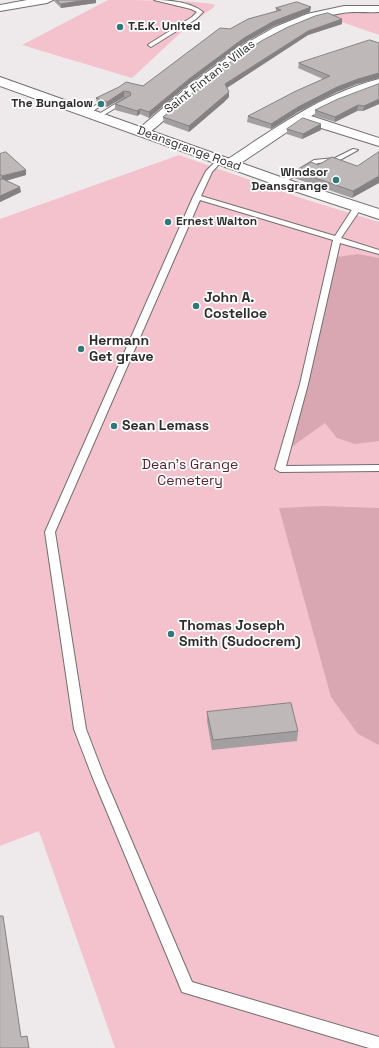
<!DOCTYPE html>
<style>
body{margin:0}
canvas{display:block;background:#eee9ea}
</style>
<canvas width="379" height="1048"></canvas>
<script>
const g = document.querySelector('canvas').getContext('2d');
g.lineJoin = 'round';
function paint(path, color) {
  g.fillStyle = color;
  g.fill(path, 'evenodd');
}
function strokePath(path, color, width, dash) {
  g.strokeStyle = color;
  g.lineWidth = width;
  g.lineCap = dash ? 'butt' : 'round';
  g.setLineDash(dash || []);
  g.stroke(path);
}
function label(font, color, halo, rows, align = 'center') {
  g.font = font + ' "Space Grotesk",sans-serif';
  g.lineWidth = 3.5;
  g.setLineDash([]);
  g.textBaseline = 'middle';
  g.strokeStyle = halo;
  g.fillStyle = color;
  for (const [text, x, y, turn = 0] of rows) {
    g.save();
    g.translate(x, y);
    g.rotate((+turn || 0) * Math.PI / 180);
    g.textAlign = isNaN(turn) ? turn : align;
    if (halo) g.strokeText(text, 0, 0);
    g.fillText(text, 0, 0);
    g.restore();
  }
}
paint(new Path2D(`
 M108 0C129 0 200 0 215 5L213 8 190 24 132 78 22 45Z
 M379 11V35L322 15 330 13Z
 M179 155 304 199 379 222V1048H115L39 831 0 846V219Z`), '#f4c2cd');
paint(new Path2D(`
 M358 254 379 258V441L355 444 337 438 325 423 286 451 337 257Z
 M323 506 379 508V745L358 734 331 697 279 508Z`), '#d9a7b2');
const lane = new Path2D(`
 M154 0C169 0 191 2 203 12L196 19 151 47 148 45 149 44 192 17 197 12 191 9Z
 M125 98 130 99 99 118 94 117Z
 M96 105 101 106 88 114H84V112Z
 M353 149 358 150 338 161 318 163 283 183 278 182 314 160 335 158Z
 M218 159 223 160 212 172 201 196 335 236 355 205H358L362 207 341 238 379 250V254L340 243 308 384 286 466 379 465V471L280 472 275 469 300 384 333 240 200 200 55 532 86 729 104 776 192 982 379 1037V1048H369L182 992 92 776 74 729 45 532 193 197 206 171Z`);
const street = new Path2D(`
 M27 0H53L47 3 0 11V5Z
 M344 6H379V12C367 13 354 11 343 13 264 25 205 86 147 135L142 136 137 135 135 132 190 85 245 44 275 27 307 14Z
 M379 79V87L337 103 311 116 379 138V146L302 122 235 167 230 168 225 167 223 164 225 161C274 129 321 94 379 79Z`);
const secondary = new Path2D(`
 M0 77 286 179 379 209V219L276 185 0 86Z`);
strokePath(lane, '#736e6f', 2);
strokePath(street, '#736e6f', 2);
strokePath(secondary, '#736e6f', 2);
paint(lane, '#fff');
paint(street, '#fff');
paint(secondary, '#fff');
paint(new Path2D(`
 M54 0H96V3L61 8 54 1Z
 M276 8 310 12 274 26 244 43 189 84 149 118 140 114 137 116 115 110V104L127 97H124L107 107 97 103 96 98 143 86 230 29 276 11Z
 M342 19V24L308 35 227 88 229 92V97L223 103 189 132 164 123 163 117 238 56Z
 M379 43V78L357 84 337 92 298 112 271 129 247 122 248 116 323 79 298 68 299 63Z
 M379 84V104L363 111H357L335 122 315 116V110Z
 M321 124V130L302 139 287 134V129Z
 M0 154 26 170V175L7 180 21 192 0 202Z
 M318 165 357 166 352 198 294 178 295 171Z
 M207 712 298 731 297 741 212 750 207 721Z`), '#a39e9f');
paint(new Path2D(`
 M86 0H96V3L61 8V4Z
 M311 7 310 12 274 26 244 43 189 84 149 118V112L189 79 244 38 274 21Z
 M342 19V24L308 35 225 89V84L308 31Z
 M379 73V78L357 84 337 92 298 112 271 129V124L298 107 337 87 358 79Z
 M124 91V97L107 107V102Z
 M229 92V97L223 103 189 132V126Z
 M379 99V104L363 111 364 106Z
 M358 105 357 111 335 122V117Z
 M140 109V114L137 116V111Z
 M321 124V130L302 139 303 134Z
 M26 170V175L2 182V176Z
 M379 176V183L352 198 353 191Z
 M20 187 21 192 0 202V196Z`), '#858182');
const building = new Path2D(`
 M57 0H86L61 4Z
 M297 2 311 7 274 21 244 38 189 79 149 112 140 109 137 111 115 104 131 95 130 92 124 91 107 102 96 98 119 87 126 82 143 86 220 28 230 29 248 19 281 10 276 8Z
 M328 13 342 19 308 31 225 84 229 92 223 97 189 126 163 117 238 56 263 40 288 27 315 16Z
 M370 40 379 43V73L358 79 337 87 298 107 271 124 248 116 296 91 330 76 299 63Z
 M379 84V99L364 106 358 105 335 117 315 110 338 99Z
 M303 118 321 124 303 134 287 129Z
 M6 152 26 170 2 176 0 174V154Z
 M379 152V176L353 191 295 171 311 162 318 165 332 157 357 166Z
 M3 179 20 187 0 196V180Z
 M291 703 298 731 213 740 207 712Z
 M0 916H3L21 1037 27 1036 29 1048H0Z`);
paint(building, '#beb8b9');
strokePath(building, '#858182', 1);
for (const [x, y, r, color] of [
 [120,27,4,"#307979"],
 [101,104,4,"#307979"],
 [336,180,4,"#307979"],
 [168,222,4,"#307979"],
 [196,306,4,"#307979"],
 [81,349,4,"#307979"],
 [114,426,4,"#307979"],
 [171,634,4,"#307979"]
]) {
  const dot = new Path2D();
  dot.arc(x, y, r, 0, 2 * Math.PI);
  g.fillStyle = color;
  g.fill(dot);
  strokePath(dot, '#fff', 1.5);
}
label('bold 12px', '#2e2c2c', '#fff', [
 ["T.E.K. United",128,27],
 ["The Bungalow",93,104,"right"],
 ["Windsor",328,173,"right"],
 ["Deansgrange",328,187,"right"],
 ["Ernest Walton",176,222]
], 'left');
label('12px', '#2e2c2c', '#fff', [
 ["Saint Fintan's Villas",210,77,-38],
 ["Deansgrange Road",189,149,20]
]);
label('bold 14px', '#2e2c2c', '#fff', [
 ["John A.",204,298],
 ["Costelloe",204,314],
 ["Hermann",89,341],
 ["Get grave",89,357],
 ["Sean Lemass",122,426],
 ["Thomas Joseph",179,626],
 ["Smith (Sudocrem)",179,642]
], 'left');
label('14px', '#5a1d30', '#fff', [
 ["Dean's Grange",190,465],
 ["Cemetery",190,481]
]);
</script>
